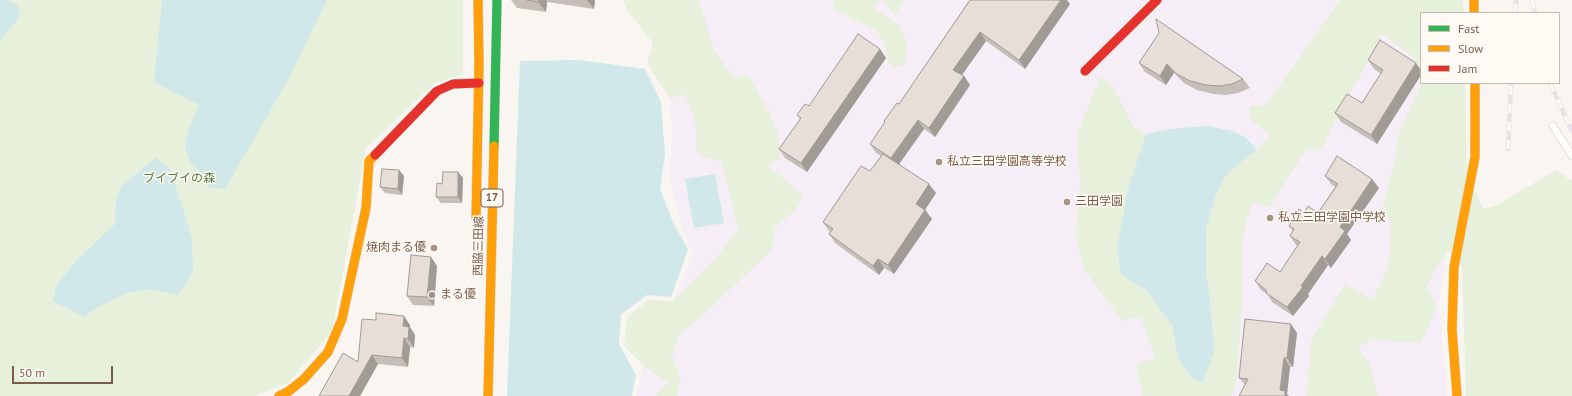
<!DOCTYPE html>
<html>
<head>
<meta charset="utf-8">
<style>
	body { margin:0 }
	#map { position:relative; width:1572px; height:396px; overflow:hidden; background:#f9f5f0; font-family:"PT Sans",sans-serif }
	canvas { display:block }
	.legend { position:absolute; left:1420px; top:12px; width:140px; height:72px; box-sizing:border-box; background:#fffaf3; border:1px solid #cabbb1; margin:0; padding:5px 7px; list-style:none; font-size:12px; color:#7a5c4d }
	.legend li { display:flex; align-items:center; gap:8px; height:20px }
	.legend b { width:20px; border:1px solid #cabbb1 }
	.scale { position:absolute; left:12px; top:366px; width:101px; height:18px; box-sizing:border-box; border:2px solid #7a5c4d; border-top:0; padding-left:5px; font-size:12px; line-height:14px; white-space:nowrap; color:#7a5c4d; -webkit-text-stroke:3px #fffaf3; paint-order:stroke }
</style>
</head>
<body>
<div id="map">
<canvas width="1572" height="396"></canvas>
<ul class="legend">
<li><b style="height:5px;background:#30b455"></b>Fast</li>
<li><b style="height:5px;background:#ff9f0a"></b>Slow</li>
<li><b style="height:5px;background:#e5322d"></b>Jam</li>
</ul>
<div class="scale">50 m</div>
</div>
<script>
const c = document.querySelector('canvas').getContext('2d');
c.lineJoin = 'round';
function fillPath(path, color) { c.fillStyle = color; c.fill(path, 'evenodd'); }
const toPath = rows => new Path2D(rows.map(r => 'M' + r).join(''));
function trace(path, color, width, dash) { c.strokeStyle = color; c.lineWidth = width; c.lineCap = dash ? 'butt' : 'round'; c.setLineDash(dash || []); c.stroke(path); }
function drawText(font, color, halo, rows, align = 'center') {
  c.font = font + ' "PT Sans","Noto Sans JP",sans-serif'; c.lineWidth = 3; c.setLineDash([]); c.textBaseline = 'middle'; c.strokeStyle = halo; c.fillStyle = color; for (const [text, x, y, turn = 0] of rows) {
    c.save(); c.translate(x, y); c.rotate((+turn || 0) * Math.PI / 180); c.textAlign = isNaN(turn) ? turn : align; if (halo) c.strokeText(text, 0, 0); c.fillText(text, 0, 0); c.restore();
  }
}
fillPath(toPath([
	[623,0,1463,0,1421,13,1421,83,1465,83,1451,229,1439,303,1447,396,636,396,644,366,624,346,627,318,648,300,673,301,693,255,682,227,669,177,672,133,670,99,647,63,653,43,627,10]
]), '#f6eef6');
fillPath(toPath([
	[0,0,463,0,463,74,435,83,366,148,332,331,288,383,254,396,0,396],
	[623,0,699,0,714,50,734,78,748,75,769,111,778,135,780,159,768,166,804,196,795,210,775,227,772,249,710,309,678,336,672,358,681,378,677,396,652,396,656,395,668,383,644,366,624,346,627,318,648,300,673,301,715,259,738,230,722,162,697,154,695,118,685,94,670,98,647,63,653,43,627,10],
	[833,0,882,0,873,7,900,26,908,47,904,64,893,68,888,60,885,46,877,31,834,10],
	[883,0,904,0,895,16],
	[1340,0,1463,0,1464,13,1421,13,1421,73,1414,57,1382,34,1319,152,1307,148,1270,207,1253,202,1247,219,1242,241,1242,310,1236,384,1231,396,1143,396,1136,365,1155,358,1141,317,1122,321,1083,268,1076,236,1080,181,1077,135,1100,77,1112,85,1134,128,1146,134,1128,189,1117,249,1121,275,1146,290,1172,325,1178,358,1191,378,1214,352,1211,308,1206,271,1206,229,1215,197,1225,176,1243,160,1256,151,1269,135,1250,119,1250,106,1266,105],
	[1422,83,1465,83,1467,171,1483,209,1497,205,1556,170,1572,181,1572,396,1466,396,1462,266,1447,251,1437,267,1426,287,1437,306,1421,343,1371,339,1358,348,1369,363,1378,396,1307,396,1311,340,1345,284,1372,300,1387,270,1390,252,1391,222,1382,210,1395,160,1397,138]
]), '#e7f0db');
fillPath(toPath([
	[0,0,7,0,18,6,20,16,0,41],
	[162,0,327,0,285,85,225,189,210,188,203,184,199,171,189,161,185,147,188,131,199,105,154,82],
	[579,60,645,69,661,102,665,154,660,189,672,220,688,250,671,297,647,295,621,314,619,344,636,375,632,396,507,396,520,61],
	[1208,126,1233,131,1245,137,1254,146,1256,151,1243,160,1225,176,1215,197,1206,229,1206,271,1211,308,1214,352,1203,382,1191,378,1178,358,1172,325,1146,290,1121,275,1117,249,1128,189,1146,134,1170,129],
	[156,158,170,168,192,238,193,272,178,295,152,289,127,293,98,307,84,317,53,301,56,286,78,259,115,224,116,198,122,185],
	[715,174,724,223,694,228,685,179]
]), '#d0e8ea');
const lane = toPath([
	[1553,126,1572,156]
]);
const fast = toPath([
	[494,146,497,0]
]);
const slow = toPath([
	[1474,0,1474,13],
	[476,219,479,63,478,0],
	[279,396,289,391,304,379,328,352,342,319,366,208,369,161,375,155],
	[488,396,494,146],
	[1457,396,1452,329,1454,267,1475,157,1475,83]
]);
const jam = toPath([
	[1085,71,1157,0],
	[375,155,437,91,453,84,479,83]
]);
trace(lane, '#d7d1cb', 8);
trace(fast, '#d9d2cb', 10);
trace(slow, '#d9d2cb', 10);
trace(jam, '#d9d2cb', 10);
trace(lane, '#fefefd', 7);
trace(fast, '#30b455', 9);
trace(slow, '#ff9f0a', 9);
trace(jam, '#e5322d', 9);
const rail = toPath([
	[1532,0,1535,13],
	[1515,13,1516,0],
	[1550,83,1572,131],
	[1508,149,1511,83]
]);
trace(rail, '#e6e3e7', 4.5);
trace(rail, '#fffaf3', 3, [9]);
fillPath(toPath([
	[511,0,595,0,594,9,547,2,546,12,517,8],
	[970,0,1070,4,1025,69,986,41,962,75,964,76,970,85,935,137,924,129,899,164,936,193,925,209,932,219,894,274,884,268,879,275,835,243,829,234,831,232,829,231,823,222,870,171,881,156,876,153,870,144,885,123,884,121,899,104],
	[1159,33,1243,79,1250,88,1238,93,1226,95,1213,94,1197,90,1184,83,1174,73,1166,85,1145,72,1139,63],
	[886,58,807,172,785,158,779,149,800,119,797,115,809,106],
	[1368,60,1421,70,1421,75,1377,144,1341,122,1335,113,1362,103,1381,74,1374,69],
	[399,170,404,176,402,195,385,193,380,187],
	[458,172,463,178,462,203,441,203,436,197,442,184],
	[1325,176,1379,188,1347,234,1351,240,1331,268,1328,265,1308,294,1309,296,1293,316,1272,302,1268,295,1261,290,1255,281,1280,272,1298,246,1296,245,1290,236,1293,231,1289,226,1304,213,1318,213,1335,187,1331,184],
	[431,257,437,266,434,306,413,305,407,296],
	[410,325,410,327,415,335,414,348,410,347,408,367,378,364,360,396,319,396,358,362],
	[1297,333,1293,367,1290,367,1287,394,1245,385,1239,378]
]), '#c6bfb9');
fillPath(toPath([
	[539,0,546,0,547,2,546,12,538,2],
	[587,0,595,0,594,9],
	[1061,0,1067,0,1070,4,1025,69,1019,60],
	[980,32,986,41,959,79,953,70],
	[880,49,886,58,807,172,801,163],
	[1416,63,1421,70,1421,75,1377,144,1371,135],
	[1167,64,1174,73,1166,85,1160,76],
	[964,76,970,85,935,137,929,128],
	[918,120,924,129,897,167,891,158],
	[399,170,404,176,402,195,398,189],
	[458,172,463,178,462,203,458,197],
	[1372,179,1379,188,1347,234,1351,240,1331,268,1325,259,1340,227],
	[929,184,936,193,923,213,916,204],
	[925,210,932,219,894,274,888,265],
	[1322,256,1328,265,1308,294,1309,296,1293,316,1287,307],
	[431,257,437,266,434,306,427,297],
	[878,259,884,268,879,275,873,266],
	[404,316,410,325,410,327,415,335,414,348,408,339,403,326],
	[1291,324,1297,333,1293,367,1287,358],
	[404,338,410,347,408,367,402,358],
	[372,355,378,364,360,396,349,396],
	[1284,358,1290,367,1287,394,1289,396,1284,396,1280,390]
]), '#a19b96');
const building = toPath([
	[527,0,539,0,538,2,527,0],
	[970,0,1061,0,1019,60,980,32,953,70,964,76,929,128,918,120,891,158,870,144,885,122,884,121,897,103,899,104,970,0],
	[1156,19,1243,79,1232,84,1220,86,1206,85,1190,81,1177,74,1167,64,1160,76,1139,63,1159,33,1156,19],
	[858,34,880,49,801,163,779,149,801,118,797,115,805,104,809,106,858,34],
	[1380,40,1416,63,1371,135,1335,113,1347,94,1362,103,1383,70,1368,60,1380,40],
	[883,154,929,184,916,204,925,210,888,265,878,259,873,266,829,234,833,229,823,222,861,166,870,171,883,154],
	[1337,156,1372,179,1340,227,1345,231,1325,259,1322,256,1301,286,1303,287,1287,307,1266,293,1267,291,1255,281,1267,263,1280,272,1300,242,1290,236,1294,229,1289,226,1299,209,1304,213,1308,206,1318,213,1338,184,1325,176,1337,156],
	[382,169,399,170,398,189,380,187,382,169],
	[443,172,458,172,458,197,436,197,437,183,442,184,443,172],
	[411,255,431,257,427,297,407,296,411,255],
	[376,313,404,316,403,326,409,327,408,339,404,338,402,358,372,355,349,396,319,396,343,353,358,362,362,319,376,320,376,313],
	[1245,319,1291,324,1287,358,1284,358,1280,390,1285,391,1285,396,1239,396,1248,379,1239,378,1245,319]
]);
fillPath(building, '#e6ded7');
trace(building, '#a19b96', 1);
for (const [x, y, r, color] of [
	[939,162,4,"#a69286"],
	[1067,202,4,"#a69286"],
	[1270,218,4,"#a69286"],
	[434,248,4,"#a69286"],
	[432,295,4,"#a69286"]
]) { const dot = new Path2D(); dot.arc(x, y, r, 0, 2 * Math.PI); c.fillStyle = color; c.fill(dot); trace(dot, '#fffaf3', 1.5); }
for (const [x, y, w] of [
	[492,198,22]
]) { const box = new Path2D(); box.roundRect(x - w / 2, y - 9, w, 18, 3); c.fillStyle = '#fffaf3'; c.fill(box); trace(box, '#7a5c4d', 1); }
drawText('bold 11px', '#7a5c4d', null, [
	["17",492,198]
]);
drawText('12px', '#7a5c4d', '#fffaf3', [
	["私立三田学園高等学校",947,162],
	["三田学園",1075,202],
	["私立三田学園中学校",1278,218],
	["焼肉まる優",426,248,"right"],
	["まる優",440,295]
], 'left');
drawText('12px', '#537a41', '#fffaf3', [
	["ブイブイの森",179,179]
]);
drawText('12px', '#7a5c4d', '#fffaf3', [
	["西脇三田線",479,246,-89]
]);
</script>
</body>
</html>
